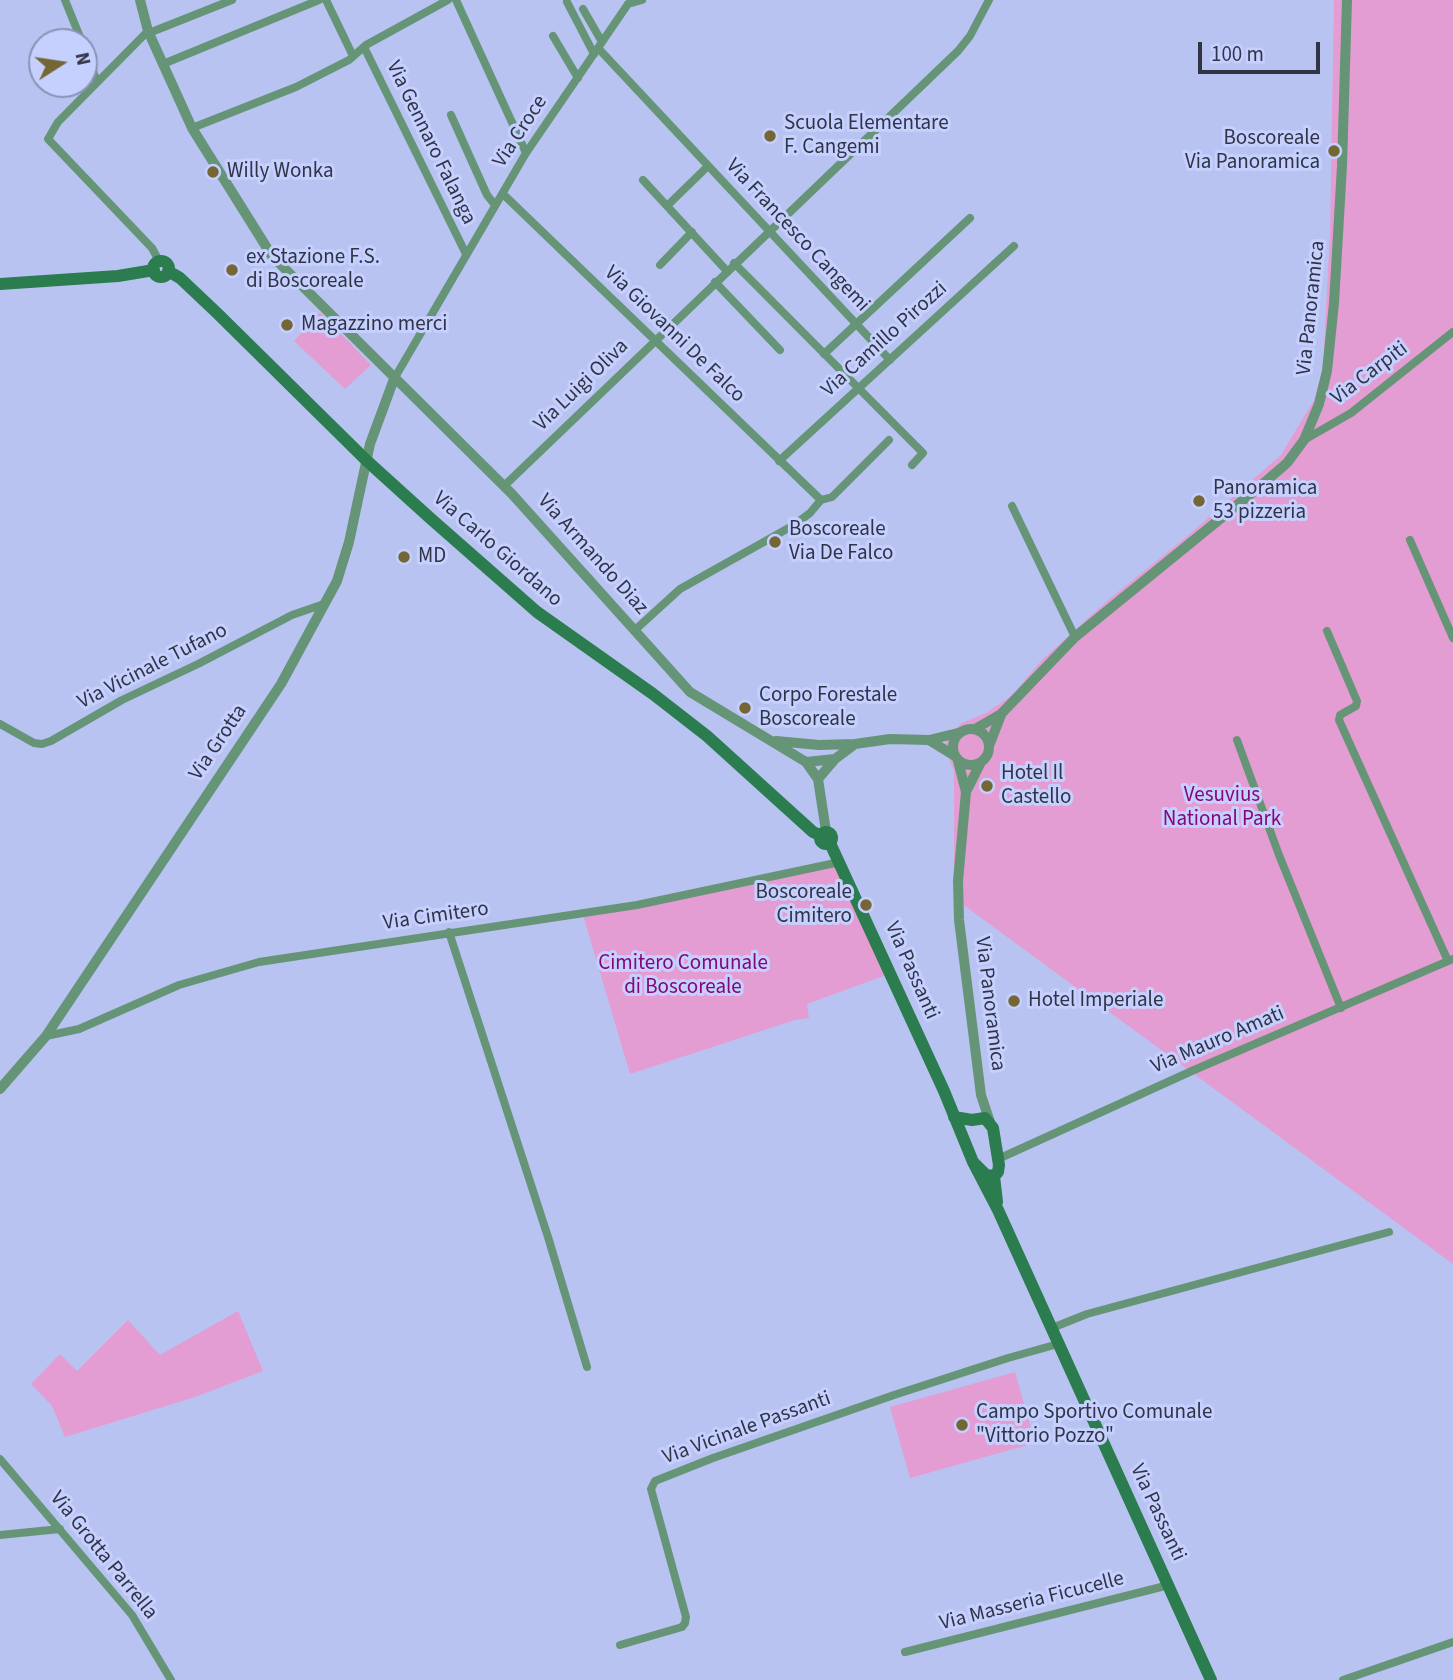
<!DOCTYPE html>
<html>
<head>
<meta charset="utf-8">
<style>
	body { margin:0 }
	#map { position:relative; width:1453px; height:1680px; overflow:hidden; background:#b9c3f1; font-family:"Source Sans 3",sans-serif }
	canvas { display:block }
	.north { position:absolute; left:28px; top:28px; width:70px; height:70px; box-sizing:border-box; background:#c6d0ff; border:2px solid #8a92b5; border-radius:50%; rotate:78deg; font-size:19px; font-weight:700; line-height:28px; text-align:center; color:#303446 }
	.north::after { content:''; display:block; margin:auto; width:24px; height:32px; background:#756735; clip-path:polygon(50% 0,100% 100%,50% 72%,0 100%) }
	.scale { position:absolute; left:1198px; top:42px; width:122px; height:32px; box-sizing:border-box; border:4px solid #303446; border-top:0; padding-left:9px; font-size:21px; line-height:24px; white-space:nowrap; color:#303446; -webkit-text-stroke:5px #c6d0ff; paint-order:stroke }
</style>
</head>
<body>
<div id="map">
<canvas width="1453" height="1680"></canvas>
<div class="north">N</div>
<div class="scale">100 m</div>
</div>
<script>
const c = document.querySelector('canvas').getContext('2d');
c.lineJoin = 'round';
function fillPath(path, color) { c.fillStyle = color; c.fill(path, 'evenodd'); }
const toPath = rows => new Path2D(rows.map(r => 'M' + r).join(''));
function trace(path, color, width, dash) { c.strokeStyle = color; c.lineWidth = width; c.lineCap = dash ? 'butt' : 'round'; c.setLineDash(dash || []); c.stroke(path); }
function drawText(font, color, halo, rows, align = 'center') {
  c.font = font + ' "Source Sans 3",sans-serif'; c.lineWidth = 6; c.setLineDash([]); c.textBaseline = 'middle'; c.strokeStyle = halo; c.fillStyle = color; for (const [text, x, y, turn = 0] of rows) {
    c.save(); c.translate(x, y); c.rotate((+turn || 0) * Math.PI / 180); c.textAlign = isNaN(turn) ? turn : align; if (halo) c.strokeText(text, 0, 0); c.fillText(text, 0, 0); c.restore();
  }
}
fillPath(toPath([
	[1334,0,1453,0,1453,1264,954,898,954,771,944,746,947,736,962,723,986,713,1011,696,1041,661,1107,601,1185,538,1281,455,1314,400,1323,368,1330,232],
	[320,312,371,365,345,389,294,341],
	[837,866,886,975,807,1004,809,1018,795,1020,630,1074,583,915],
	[238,1311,263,1371,195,1397,65,1437,52,1406,31,1384,60,1354,77,1371,128,1320,160,1355],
	[1015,1372,1035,1443,910,1478,890,1407]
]), '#e39dd3');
trace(toPath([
	[65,0,82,42],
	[326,0,353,56],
	[456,0,526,153],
	[567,2,594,54],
	[628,4,642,0],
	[583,9,602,42],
	[148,31,58,122,48,139,152,248,159,261],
	[149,33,232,0],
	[553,36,578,78],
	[364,47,466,254],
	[84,48,97,82],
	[598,48,890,360],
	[163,64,319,0],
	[451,115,487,195,495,205],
	[192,128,296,87,349,60,366,45,448,0],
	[643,180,726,270],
	[503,194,821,500],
	[668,205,708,166],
	[734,263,923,453,912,465],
	[660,265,692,232],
	[715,282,780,350],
	[824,354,970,218],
	[394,379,526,153,628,4],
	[1304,440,1351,413,1453,332],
	[779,461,1014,246],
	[504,486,958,51,970,36,989,0],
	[1012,506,1075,637],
	[1410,540,1453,638],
	[635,630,680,589,794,525,810,513,821,500,832,497,889,440],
	[1327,631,1357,701,1356,706,1340,715,1339,720,1448,961],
	[0,724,34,743,42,744,51,741,122,700,198,664,292,615,324,604],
	[1237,740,1279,855,1341,1008],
	[449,932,548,1237,587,1367],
	[46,1036,79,1029,179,985,259,962,637,905,840,862],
	[998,1159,1194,1070,1453,959],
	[1052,1328,1087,1314,1389,1232],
	[0,1459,132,1615,171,1680],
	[0,1535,60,1529],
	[620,1645,682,1627,685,1623,686,1617,651,1489,655,1481,713,1458,894,1395,1008,1358,1058,1344],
	[905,1652,1169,1585],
	[1343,1680,1453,1642]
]), '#659576', 8);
trace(toPath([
	[140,0,148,31,192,128,272,256,512,494,690,692,806,762,835,759],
	'953 747a18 18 0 1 1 36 0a18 18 0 1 1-36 0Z',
	[975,729,1001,714,1075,637,1258,488,1287,463,1304,440,1319,404,1327,371,1334,303,1342,166,1347,0],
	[929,740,955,756],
	[776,741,819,745,855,744,890,739,929,740,958,733],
	[989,746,1001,715],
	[958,761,966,792,958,881,959,920,981,1095,990,1122],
	[806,762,818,779,826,831],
	[818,779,835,759,855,744],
	[966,792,981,762],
	[0,1089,46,1036,281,684,337,581,349,542,370,444,394,379]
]), '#659576', 10);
trace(toPath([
	'153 269a8 8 0 1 1 16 0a8 8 0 1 1-16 0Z',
	[168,271,180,278,217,313,366,460,430,518,537,612,653,694,707,736,813,832,820,835],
	[0,284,118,276,154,270],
	'820 838a6 6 0 1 1 12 0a6 6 0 1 1-12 0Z',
	[830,843,944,1091,973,1162,986,1175,994,1176],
	[954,1117,972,1120,985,1118,993,1128,999,1165,998,1172,994,1176,997,1202],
	[973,1162,998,1210,1211,1680]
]), '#2b7c4e', 12);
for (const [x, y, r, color] of [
	[770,136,7,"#756735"],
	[1334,151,7,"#756735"],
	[213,172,7,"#756735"],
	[232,270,7,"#756735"],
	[287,325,7,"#756735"],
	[1199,501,7,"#756735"],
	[775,542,7,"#756735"],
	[404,557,7,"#756735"],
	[745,708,7,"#756735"],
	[987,786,7,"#756735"],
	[866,905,7,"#756735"],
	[1014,1001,7,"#756735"],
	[962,1425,7,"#756735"]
]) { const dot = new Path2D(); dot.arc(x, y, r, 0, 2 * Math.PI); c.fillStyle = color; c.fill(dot); trace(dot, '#c6d0ff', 2.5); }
drawText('21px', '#303446', '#c6d0ff', [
	["Scuola Elementare",784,124],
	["F. Cangemi",784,148],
	["Boscoreale",1320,139,"right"],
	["Via Panoramica",1320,163,"right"],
	["Willy Wonka",227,172],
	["ex Stazione F.S.",246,258],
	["di Boscoreale",246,282],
	["Magazzino merci",301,325],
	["Panoramica",1213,489],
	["53 pizzeria",1213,513],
	["Boscoreale",789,530],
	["Via De Falco",789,554],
	["MD",418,557],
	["Corpo Forestale",759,696],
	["Boscoreale",759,720],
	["Hotel Il",1001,774],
	["Castello",1001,798],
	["Boscoreale",852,893,"right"],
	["Cimitero",852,917,"right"],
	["Hotel Imperiale",1028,1001],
	["Campo Sportivo Comunale",976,1413],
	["\"Vittorio Pozzo\"",976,1437]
], 'left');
drawText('21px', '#303446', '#c6d0ff', [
	["Via Croce",521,132,-57],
	["Via Gennaro Falanga",430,143,64],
	["Via Francesco Cangemi",797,236,47],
	["Via Panoramica",1312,308,-84],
	["Via Giovanni De Falco",674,335,44],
	["Via Camillo Pirozzi",885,340,-42],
	["Via Carpiti",1370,374,-37],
	["Via Luigi Oliva",582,386,-44],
	["Via Carlo Giordano",497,550,41],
	["Via Armando Diaz",592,555,48],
	["Via Vicinale Tufano",153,667,-27],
	["Via Grotta",219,743,-56],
	["Via Cimitero",436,917,-8],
	["Via Passanti",911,971,66],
	["Via Panoramica",989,1004,83],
	["Via Mauro Amati",1218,1041,-23],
	["Via Vicinale Passanti",747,1429,-20],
	["Via Passanti",1157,1513,65],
	["Via Grotta Parrella",103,1556,51],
	["Via Masseria Ficucelle",1032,1602,-14]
]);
drawText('21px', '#860676', '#c6d0ff', [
	["Vesuvius",1222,796],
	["National Park",1222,820],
	["Cimitero Comunale",683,964],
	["di Boscoreale",683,988]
]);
</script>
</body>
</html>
